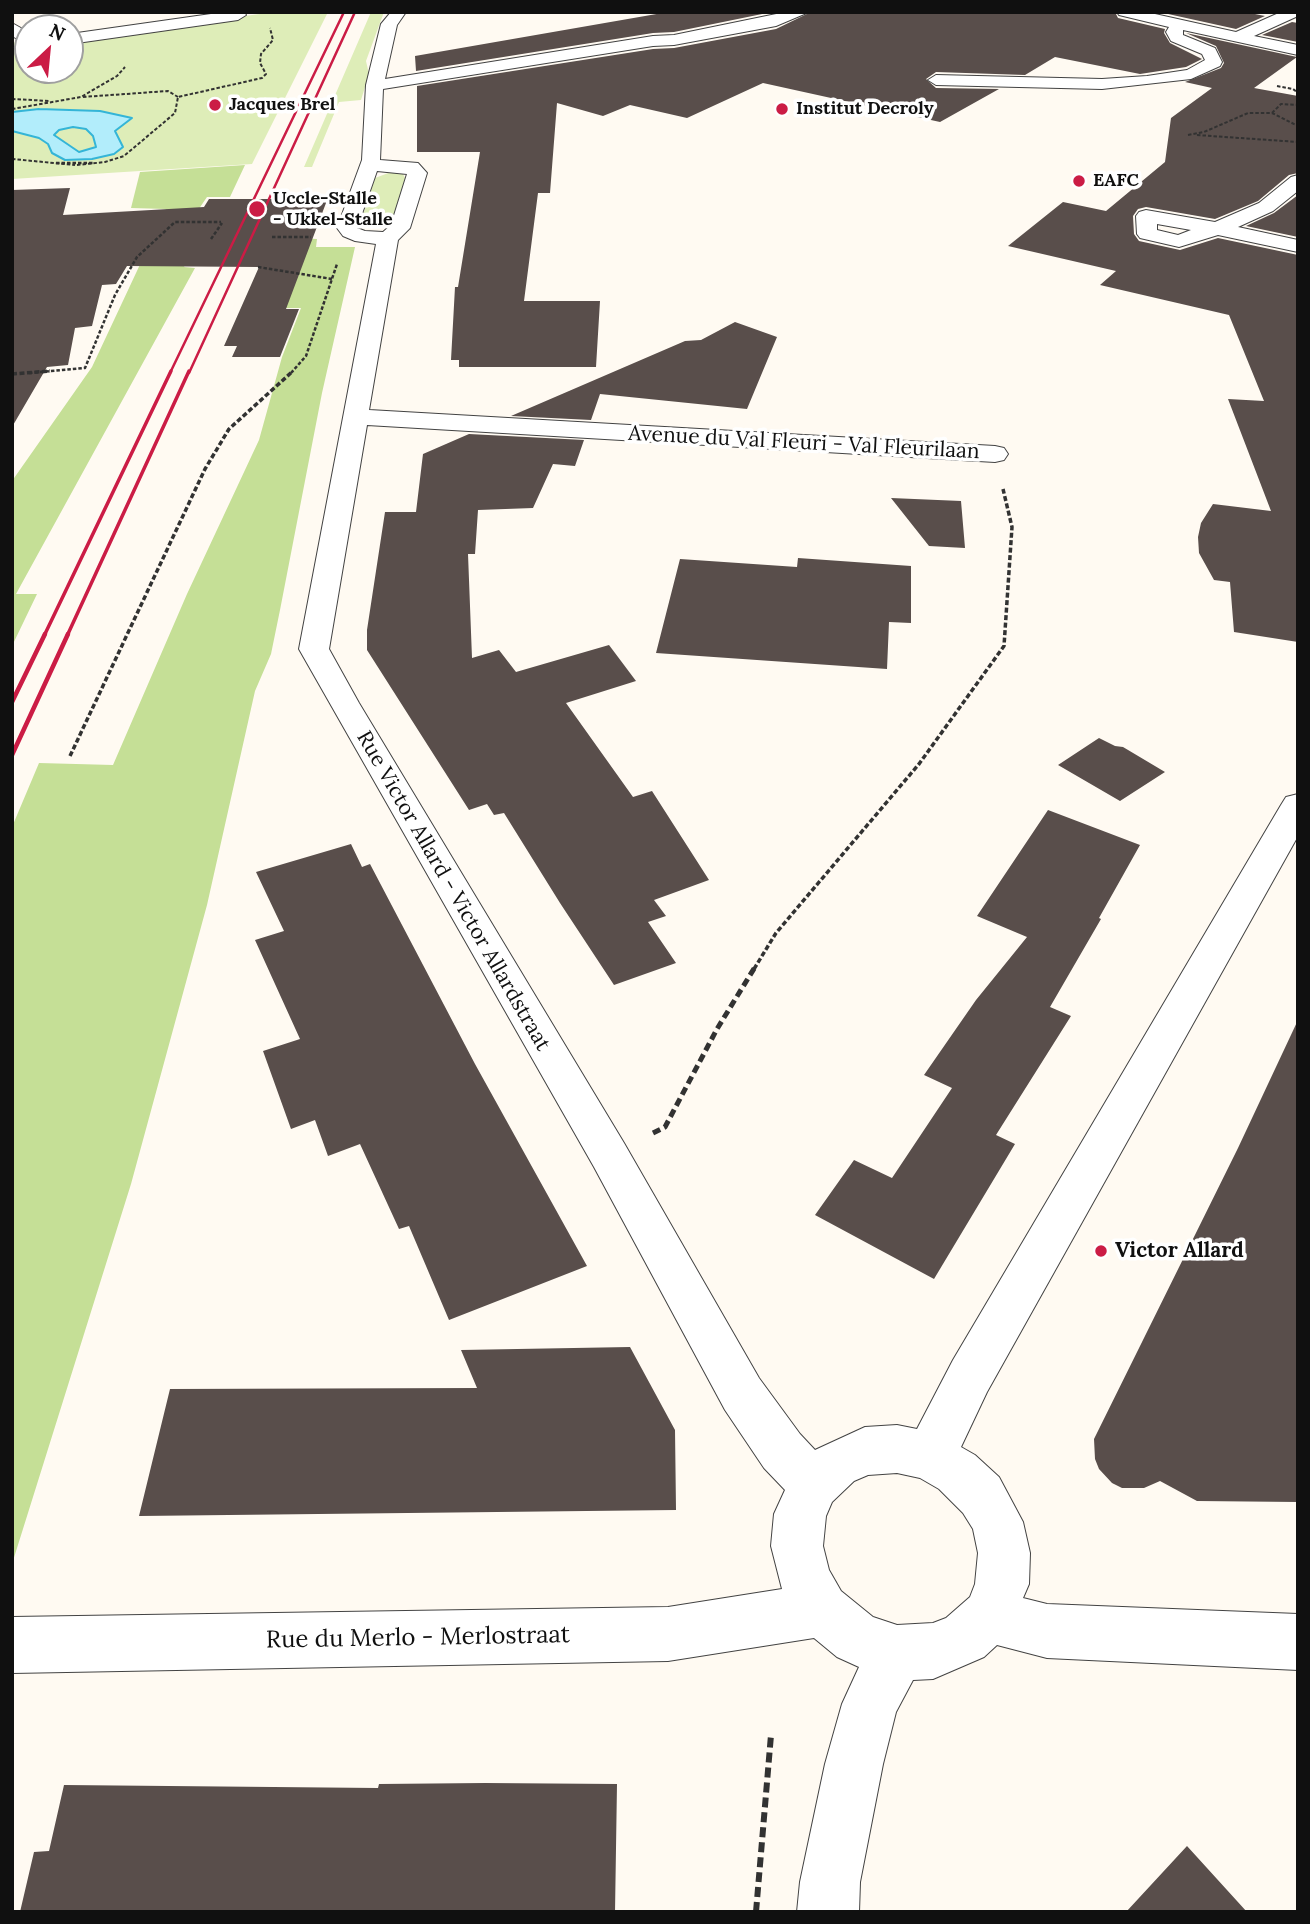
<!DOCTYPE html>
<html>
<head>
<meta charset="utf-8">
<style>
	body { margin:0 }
	#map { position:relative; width:1310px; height:1924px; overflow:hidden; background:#fffaf2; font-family:Lora,serif }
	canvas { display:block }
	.frame { position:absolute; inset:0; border:14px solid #101010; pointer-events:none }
	.north { position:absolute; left:14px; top:14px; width:70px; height:70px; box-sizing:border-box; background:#fff; border:2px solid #9f9f9f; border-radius:50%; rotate:26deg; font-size:19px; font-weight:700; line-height:28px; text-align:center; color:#101010 }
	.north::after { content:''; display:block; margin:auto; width:24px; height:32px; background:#cb1c45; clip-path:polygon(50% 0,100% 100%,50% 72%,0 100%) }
</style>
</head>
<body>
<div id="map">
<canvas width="1310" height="1924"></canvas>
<div class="frame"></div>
<div class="north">N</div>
</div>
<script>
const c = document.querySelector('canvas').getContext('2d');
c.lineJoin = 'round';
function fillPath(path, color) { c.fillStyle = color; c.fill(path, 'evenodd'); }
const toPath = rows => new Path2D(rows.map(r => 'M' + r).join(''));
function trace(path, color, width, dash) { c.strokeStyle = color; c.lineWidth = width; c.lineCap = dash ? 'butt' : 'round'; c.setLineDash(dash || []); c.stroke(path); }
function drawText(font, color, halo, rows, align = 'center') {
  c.font = font + ' Lora,serif'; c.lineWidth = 7; c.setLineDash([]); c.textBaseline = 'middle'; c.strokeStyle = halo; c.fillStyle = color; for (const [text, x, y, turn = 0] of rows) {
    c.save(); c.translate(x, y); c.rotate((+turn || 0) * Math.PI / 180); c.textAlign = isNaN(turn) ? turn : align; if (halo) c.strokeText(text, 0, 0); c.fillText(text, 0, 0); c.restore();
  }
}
fillPath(toPath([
	[274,12,328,12,252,164,12,179,12,42,28,45,28,70,70,70,70,40],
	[371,12,384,12,366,61,369,74,361,100,339,102,312,167,304,167],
	[391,172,403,174,405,178,392,221,377,228,360,224,375,178]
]), '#deedb8');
fillPath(toPath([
	[245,165,230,197,207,197,192,219,207,225,184,267,195,268,16,594,37,594,12,646,12,481,92,367,166,209,131,208,140,172],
	[296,238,317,239,316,247,355,247,322,393,280,610,271,654,255,691,207,905,131,1184,12,1564,12,827,39,763,113,765,187,594,259,440,282,357,301,308,244,308]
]), '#c5df96');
const water = toPath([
	[39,109,100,111,132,118,115,131,123,147,114,154,92,159,65,160,52,153,48,144,39,138,12,131,12,112,39,109],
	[73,127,86,129,93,136,96,147,79,152,54,135,59,130,73,127]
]);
fillPath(water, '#b2edfb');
trace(water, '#34b5d7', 2);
fillPath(toPath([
	[668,12,772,12,674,32,653,33,416,71,415,56],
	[811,12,1115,12,1118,18,1165,29,1164,33,1170,43,1202,59,1186,67,1140,74,1055,57,1025,75,936,72,926,79,936,88,999,89,940,122,763,83,687,118,630,105,603,116,557,103,550,193,538,193,524,301,600,301,596,367,459,367,459,360,451,360,455,287,458,287,480,152,417,152,417,86,653,49,674,48,776,29],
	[1159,12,1245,12,1265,16,1236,29],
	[1292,22,1298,23,1298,42,1262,35],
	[1186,33,1297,57,1254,88,1298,96,1298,173,1289,175,1258,201,1215,219,1146,207,1138,209,1133,216,1134,234,1139,241,1180,250,1218,238,1298,255,1298,642,1234,632,1230,582,1214,580,1199,553,1198,537,1201,523,1213,504,1271,511,1228,399,1264,401,1229,315,1100,285,1116,271,1008,246,1063,202,1106,211,1165,162,1171,118,1212,88,1185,82,1221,68,1224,63,1216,46],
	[70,188,63,215,204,207,209,199,279,199,281,195,329,195,286,309,299,309,280,357,232,357,237,346,224,346,259,267,127,266,116,284,102,285,92,326,75,328,68,365,47,367,12,427,12,190],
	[1298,195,1298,237,1246,226,1274,213],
	[735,322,777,337,747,409,600,394,591,420,511,416,685,341,701,340],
	[469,434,584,440,575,466,553,464,533,508,478,510,475,554,468,554,472,658,499,650,516,672,609,645,636,681,566,703,633,797,652,791,709,880,654,900,666,916,648,922,676,963,614,985,560,903,504,813,494,815,487,804,469,810,367,650,367,630,385,512,416,512,423,454],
	[891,498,961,501,965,548,929,546],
	[798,558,911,566,911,623,889,622,887,669,656,653,680,559,797,567],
	[1099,738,1115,746,1123,747,1165,772,1120,801,1058,765],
	[1048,810,1140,845,1099,918,1101,919,1050,1007,1071,1016,996,1135,1015,1144,934,1279,815,1215,854,1160,892,1178,952,1088,924,1075,976,1000,1027,937,977,916],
	[351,844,362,867,370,864,475,1064,587,1266,449,1320,409,1226,399,1229,360,1144,328,1156,315,1120,291,1129,263,1051,300,1039,255,940,284,931,256,872],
	[1298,1020,1298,1502,1197,1501,1160,1481,1144,1488,1122,1488,1112,1483,1099,1469,1095,1459,1094,1439,1238,1148],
	[630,1347,675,1430,676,1510,139,1516,170,1389,477,1388,461,1350],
	[485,1783,617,1784,615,1912,20,1912,34,1852,49,1851,64,1785,378,1788,379,1784],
	[1187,1846,1247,1912,1126,1912]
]), '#594e4b');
const minor = toPath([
	[225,12,244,12,246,15,238,20,70,44,70,34,225,12],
	[391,12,406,12,397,25,385,79,653,36,674,35,786,12,809,12,776,26,674,45,653,46,383,89,380,160,418,163,427,173,410,228,398,240,369,410,995,446,1004,448,1008,454,1004,460,995,462,367,425,329,649,359,703,624,1143,759,1378,800,1434,815,1450,865,1427,897,1425,917,1429,953,1360,1281,805,1286,797,1298,794,1298,836,987,1392,961,1447,975,1455,999,1477,1023,1522,1030,1553,1029,1584,1023,1598,1047,1604,1298,1614,1298,1670,1047,1658,997,1645,984,1657,933,1679,913,1680,896,1712,883,1764,860,1882,859,1912,797,1912,800,1882,825,1764,842,1704,859,1667,837,1657,814,1638,668,1661,12,1673,12,1617,668,1607,782,1589,771,1546,774,1514,785,1490,764,1468,725,1410,594,1167,299,649,376,244,355,241,343,236,337,228,362,160,366,85,381,24,391,12],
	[377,171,407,174,391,225,383,232,365,231,357,228,377,171],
	[897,1473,920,1478,939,1489,963,1513,973,1529,978,1553,975,1584,970,1597,946,1618,933,1623,897,1625,873,1617,841,1591,829,1570,823,1546,826,1516,832,1502,854,1481,868,1475,897,1473],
	[1117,12,1146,12,1236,32,1281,12,1298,12,1298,16,1254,36,1298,45,1298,55,1183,30,1183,35,1215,48,1222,62,1220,66,1191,79,1102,89,936,85,928,80,936,75,1102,79,1147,76,1187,70,1205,60,1202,54,1171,41,1166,32,1169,27,1119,15,1117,12],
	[12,23,28,32,28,45,12,36,12,23],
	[1298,175,1298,191,1273,211,1238,227,1298,240,1298,252,1218,235,1179,247,1140,238,1137,234,1136,216,1139,212,1146,210,1215,222,1259,203,1291,177,1298,175],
	[1157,224,1191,230,1178,235,1157,230,1157,224]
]);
trace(minor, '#434343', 2);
trace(toPath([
	[1277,86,1293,89,1298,93],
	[83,97,168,91,178,97],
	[12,99,50,101],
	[12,109,81,97,117,76,125,67],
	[1272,113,1281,104,1298,105],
	[1188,135,1204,132,1248,113,1272,113,1298,126],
	[1197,135,1298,142],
	[12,159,75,165],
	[77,165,105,162,124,156,175,113,178,97,262,78,266,74,260,63,261,54,273,40,270,28]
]), '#323232', 2, [3.5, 2]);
trace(toPath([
	[56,163,94,163],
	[272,237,311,237],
	[211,239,222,223],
	[258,267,332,279],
	[29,373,85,368,115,295,137,257,175,222,221,222],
	[291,373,306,356,337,264]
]), '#323232', 2.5, [3.5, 2]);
trace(toPath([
	[12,374,50,371],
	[70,756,205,469,229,429,293,371],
	[754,969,776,933,919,764,1004,646,1012,527,1003,489]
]), '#323232', 3.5, [5, 2.5]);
trace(toPath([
	[653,1133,665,1127,717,1029,755,967]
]), '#323232', 5, [8, 4.5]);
trace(toPath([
	[756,1912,771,1735]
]), '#323232', 6, [10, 5]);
fillPath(minor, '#fff');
trace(toPath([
	[170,373,344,12],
	[189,373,355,12]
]), '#cb1c45', 2.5);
trace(toPath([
	[44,636,171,371],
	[67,636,189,371]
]), '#cb1c45', 3.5);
trace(toPath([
	[12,702,45,634],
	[12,755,68,634]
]), '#cb1c45', 4.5);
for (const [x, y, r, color] of [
	[215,105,7,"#cb1c45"],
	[782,109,7,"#cb1c45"],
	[1079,181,7,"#cb1c45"],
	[257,209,9,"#cb1c45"],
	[1101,1251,7,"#cb1c45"]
]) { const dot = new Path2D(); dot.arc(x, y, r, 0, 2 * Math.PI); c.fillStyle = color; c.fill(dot); trace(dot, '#fff', 2.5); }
drawText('bold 18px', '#101010', '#fff', [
	["Jacques Brel",229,105],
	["Institut Decroly",796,109],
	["EAFC",1093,181],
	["Uccle-Stalle",273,199],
	["- Ukkel-Stalle",273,220]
], 'left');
drawText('21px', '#101010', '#fff', [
	["Avenue du Val Fleuri - Val Fleurilaan",804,443,3],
	["Rue Victor Allard - Victor Allardstraat",453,891,60]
]);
drawText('bold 21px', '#101010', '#fff', [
	["Victor Allard",1115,1251]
], 'left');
drawText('24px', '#101010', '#fff', [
	["Rue du Merlo - Merlostraat",418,1638,-1]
]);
</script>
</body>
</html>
